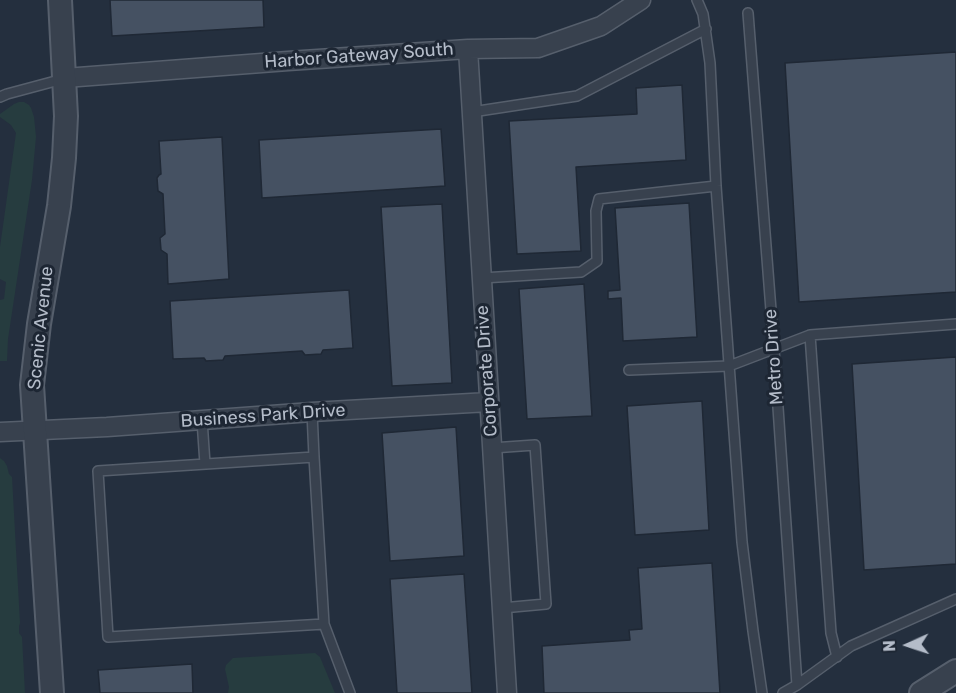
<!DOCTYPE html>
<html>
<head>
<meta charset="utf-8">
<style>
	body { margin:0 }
	#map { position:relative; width:956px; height:693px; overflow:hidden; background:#242f3e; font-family:Rubik,sans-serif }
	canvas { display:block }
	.north { position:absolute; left:878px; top:615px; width:60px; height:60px; -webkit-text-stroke:4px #1d2633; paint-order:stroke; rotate:267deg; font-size:16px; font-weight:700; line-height:24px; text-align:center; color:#b4bcc9 }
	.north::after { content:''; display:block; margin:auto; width:21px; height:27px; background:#b4bcc9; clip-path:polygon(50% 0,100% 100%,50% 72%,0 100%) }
</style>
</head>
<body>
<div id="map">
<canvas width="956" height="693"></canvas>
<div class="north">N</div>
</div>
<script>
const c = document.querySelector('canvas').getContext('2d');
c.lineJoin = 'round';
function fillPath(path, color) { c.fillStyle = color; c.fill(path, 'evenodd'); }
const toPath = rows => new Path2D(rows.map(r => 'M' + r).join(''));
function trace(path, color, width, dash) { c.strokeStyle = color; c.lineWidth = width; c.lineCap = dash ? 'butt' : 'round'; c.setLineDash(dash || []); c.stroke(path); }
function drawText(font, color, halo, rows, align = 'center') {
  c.font = font + ' Rubik,sans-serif'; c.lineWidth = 6; c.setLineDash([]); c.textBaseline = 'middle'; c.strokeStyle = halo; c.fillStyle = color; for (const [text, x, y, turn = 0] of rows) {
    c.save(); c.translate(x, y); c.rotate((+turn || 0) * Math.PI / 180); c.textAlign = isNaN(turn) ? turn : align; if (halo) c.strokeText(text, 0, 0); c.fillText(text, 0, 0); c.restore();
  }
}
fillPath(toPath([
	[19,102,24,102,29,105,31,108,34,117,36,137,32,180,8,339,7,361,0,361,0,300,4,299,6,282,0,279,0,247,16,133,11,125,0,117,0,114,14,104],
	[0,458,4,461,7,466,9,474,12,477,20,623,19,626,19,633,22,637,25,693,0,693],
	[315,653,320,657,335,693,228,693,229,687,225,669,226,665,233,658]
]), '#263c3f');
const building = toPath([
	[110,0,263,0,264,27,112,36,110,0],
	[956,52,956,292,799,302,785,63,956,52],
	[682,85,686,160,576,167,581,251,517,254,509,121,637,114,636,88,682,85],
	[441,129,445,186,262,198,259,140,441,129],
	[222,137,229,279,168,284,167,254,161,250,160,238,165,234,163,194,158,191,157,178,159,175,161,174,159,141,222,137],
	[689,203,697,337,623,341,621,298,608,299,608,291,620,290,615,208,689,203],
	[442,204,452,383,392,386,381,207,442,204],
	[584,284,592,416,527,419,519,289,584,284],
	[349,290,353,348,323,350,321,354,305,355,302,351,225,356,223,360,206,361,204,358,173,359,170,301,349,290],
	[956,357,956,564,864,570,852,364,956,357],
	[702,401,709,530,635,535,627,406,702,401],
	[456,427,464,556,390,561,382,433,456,427],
	[712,563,720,693,544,693,542,646,630,640,629,630,642,629,638,568,712,563],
	[464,574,472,693,397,693,390,579,464,574],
	[192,664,193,693,100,693,98,670,192,664]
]);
fillPath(building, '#455162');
trace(building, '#1f2835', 1.5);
const service = toPath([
	[697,0,703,14,710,63,716,186,742,542,753,631,762,693],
	[748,13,774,349,797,685,783,693],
	[0,97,7,94,63,79],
	[472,112,577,96,706,29],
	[482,278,581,272,597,261,596,211,599,199,716,186],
	[810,335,831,633,837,657],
	[629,370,729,366,810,335,956,324],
	[312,412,314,457,98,471,108,637,324,624,350,693],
	[202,420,205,464],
	[492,448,535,445,546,604,502,608],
	[314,457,324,624],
	[797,685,851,646,956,599]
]);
const minor = toPath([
	[468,49,507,693],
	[65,78,288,61,468,49,538,48,601,26,641,0],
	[0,432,107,427,312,412,489,402]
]);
const tertiary = toPath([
	[52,693,32,385,39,324,59,206,64,158,66,116,60,0],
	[921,693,956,671]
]);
trace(service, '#565f6c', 12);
trace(minor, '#565f6c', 21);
trace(tertiary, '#565f6c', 26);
trace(service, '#38414e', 9);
trace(minor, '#38414e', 18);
trace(tertiary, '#38414e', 22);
drawText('18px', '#b4bcc9', '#1d2633', [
	["Harbor Gateway South",359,56,-4],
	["Scenic Avenue",41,328,-84],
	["Metro Drive",774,357,-94],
	["Corporate Drive",487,371,-94],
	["Business Park Drive",263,416,-4]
]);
</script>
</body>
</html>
